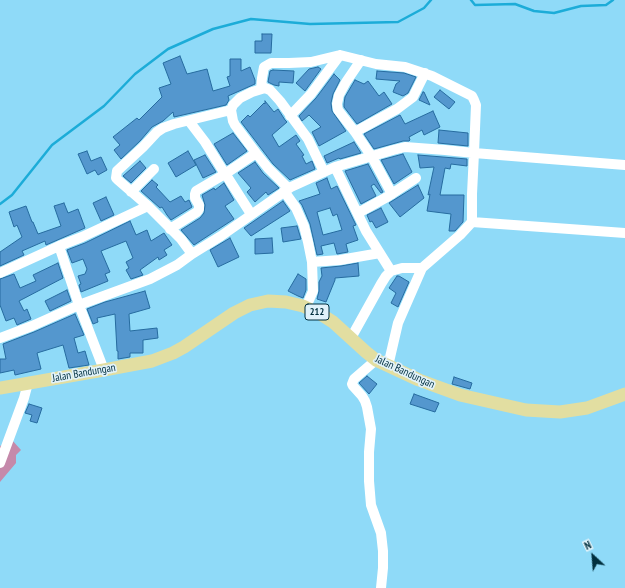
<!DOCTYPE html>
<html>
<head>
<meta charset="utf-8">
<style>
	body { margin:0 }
	#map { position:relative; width:625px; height:588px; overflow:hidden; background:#8fdaf8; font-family:"PT Sans Narrow",sans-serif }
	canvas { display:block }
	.north { position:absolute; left:573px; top:536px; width:40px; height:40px; -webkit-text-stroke:3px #e0f2fa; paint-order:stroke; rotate:334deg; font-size:11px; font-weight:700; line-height:16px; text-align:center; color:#002f3e }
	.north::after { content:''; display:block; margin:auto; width:14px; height:18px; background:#002f3e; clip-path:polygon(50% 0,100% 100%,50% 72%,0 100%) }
</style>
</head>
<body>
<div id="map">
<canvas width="625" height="588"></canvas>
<div class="north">N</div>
</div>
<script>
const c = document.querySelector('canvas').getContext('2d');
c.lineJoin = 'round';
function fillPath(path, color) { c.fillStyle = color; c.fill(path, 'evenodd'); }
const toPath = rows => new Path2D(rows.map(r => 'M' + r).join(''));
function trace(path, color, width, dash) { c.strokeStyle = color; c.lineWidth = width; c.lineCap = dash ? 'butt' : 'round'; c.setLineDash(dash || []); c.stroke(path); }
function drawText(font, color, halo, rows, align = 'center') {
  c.font = font + ' "PT Sans Narrow",sans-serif'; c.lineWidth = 3.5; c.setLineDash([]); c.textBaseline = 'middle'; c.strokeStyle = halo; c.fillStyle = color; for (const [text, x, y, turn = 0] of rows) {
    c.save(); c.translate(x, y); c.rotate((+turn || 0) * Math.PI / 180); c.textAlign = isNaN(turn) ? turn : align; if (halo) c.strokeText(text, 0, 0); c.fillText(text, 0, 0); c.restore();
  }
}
fillPath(toPath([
	[12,440,21,450,16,455,16,463,0,482,0,446]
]), '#c589aa');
trace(toPath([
	[471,0,475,5,515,4,534,11,554,13,581,6,606,5,613,0],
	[0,204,12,195,52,145,104,106,135,74,168,49,213,29,251,19,310,24,398,22,424,8,431,0]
]), '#1cacd8', 2.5);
const building = toPath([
	[262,34,272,34,271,53,255,53,255,41,262,41,262,34],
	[180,56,187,74,207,69,213,91,230,86,227,77,230,76,230,59,241,59,241,71,250,67,255,80,255,84,228,96,229,100,226,105,174,117,173,112,163,121,152,127,140,141,121,159,114,150,120,145,113,137,137,118,139,120,162,97,159,88,171,84,163,63,180,56],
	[318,67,321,69,305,91,296,83,309,69,318,67],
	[273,70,294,71,293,83,279,82,279,86,274,85,268,82,270,71,273,70],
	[377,71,404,73,416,77,408,93,403,96,393,92,396,84,400,81,376,79,377,71],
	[334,74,340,80,333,94,331,103,332,111,346,131,319,146,312,132,321,127,309,115,302,121,299,116,316,98,334,74],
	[355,80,364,84,368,81,379,96,384,92,392,104,357,124,344,107,344,104,345,97,355,80],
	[440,90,455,102,449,109,434,97,440,90],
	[423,92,424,92,430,105,419,100,423,92],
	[265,101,274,112,278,109,285,120,287,122,272,135,279,147,296,135,300,141,296,144,304,155,302,156,306,164,312,161,315,169,290,180,273,164,241,122,248,115,250,117,264,103,265,104,265,101],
	[433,111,440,127,424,135,422,130,409,137,410,140,409,141,403,141,374,149,364,134,400,115,405,124,433,111],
	[439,130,468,133,468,146,438,143,439,130],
	[233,133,247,151,227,165,214,144,233,133],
	[354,142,361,153,340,159,339,158,327,163,324,156,354,142],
	[87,151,91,161,101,157,107,170,98,175,95,170,87,174,78,154,87,151],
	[188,151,196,165,176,177,168,163,188,151],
	[403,154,412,172,394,184,381,160,403,154],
	[205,155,216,172,203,178,194,160,205,155],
	[418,155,467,159,467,166,451,164,450,169,445,168,440,195,464,195,463,222,455,231,449,231,451,214,427,211,430,194,428,195,434,167,420,168,418,155],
	[140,161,146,168,131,183,123,176,140,161],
	[255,162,263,173,279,188,268,195,266,192,255,202,247,192,251,188,238,173,255,162],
	[368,164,383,192,381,193,374,184,371,186,376,196,361,204,345,171,368,164],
	[327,178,331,189,337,186,356,225,353,226,358,240,346,244,348,252,337,254,334,243,321,246,323,254,317,255,310,224,302,205,299,201,320,194,316,183,327,178],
	[330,208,333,216,337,214,342,230,323,235,317,212,330,208],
	[152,180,158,185,156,187,170,202,181,196,185,202,189,200,192,207,171,220,167,215,162,207,160,208,141,191,152,180],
	[224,183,234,200,225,206,234,219,194,245,181,230,200,218,204,213,205,205,202,195,214,188,215,190,224,183],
	[418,185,424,198,400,217,389,203,418,185],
	[106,197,114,215,101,221,93,203,106,197],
	[283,201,290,211,251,236,244,228,283,201],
	[64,203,68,213,78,209,85,228,46,245,45,241,22,251,24,255,0,266,0,252,22,237,17,225,14,227,9,212,26,206,32,222,33,222,38,234,61,226,54,206,64,203],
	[381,208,388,222,376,228,372,221,370,222,367,215,381,208],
	[130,221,136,235,147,230,151,241,164,233,172,245,164,250,167,255,159,260,158,257,140,270,143,275,131,279,126,270,129,268,126,262,133,258,126,241,101,251,110,272,105,274,108,281,81,292,79,285,81,284,78,276,85,274,87,269,83,259,72,263,67,250,85,243,130,221],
	[297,226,301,239,283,242,281,228,297,226],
	[230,238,239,257,218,267,210,250,230,238],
	[272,238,273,253,255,254,255,239,272,238],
	[58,263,63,278,19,301,24,311,27,309,31,319,17,325,14,318,6,321,0,305,0,279,14,274,20,288,36,281,33,275,58,263],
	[358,263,359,276,335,278,335,280,326,302,317,299,319,291,319,282,322,276,321,268,341,266,358,263],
	[298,274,306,279,306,290,303,298,298,296,288,291,298,274],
	[397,276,399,276,409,282,398,307,391,303,396,293,389,288,397,276],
	[67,290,71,301,50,311,45,301,67,290],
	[145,291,150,308,129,314,130,331,157,328,158,338,143,340,143,353,130,353,130,357,118,359,118,351,117,351,115,314,97,318,98,322,93,324,87,309,105,302,145,291],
	[75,314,84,335,74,338,78,353,85,351,89,365,69,368,63,345,37,353,41,369,15,375,14,370,0,373,0,359,6,359,3,344,34,332,75,314],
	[367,376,377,384,369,394,359,383,367,376],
	[454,377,472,383,470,389,452,384,454,377],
	[414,394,439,403,435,412,410,404,414,394],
	[29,404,42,408,37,423,30,421,32,415,25,413,29,404]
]);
fillPath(building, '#5497ce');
trace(building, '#266b9f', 1);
trace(toPath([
	[361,60,346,82,339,95,337,104,338,110,355,132,372,157,392,194],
	[261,89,262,78,264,67,271,63,289,63,311,62,340,55],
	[355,132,397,109,413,97,425,73],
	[335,167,366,231,391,271],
	[225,174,256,153],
	[228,178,251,214],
	[288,188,268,168,256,153,235,125,233,121,231,110,233,105,240,98,252,92,265,88,270,90,280,101,308,139,324,172],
	[284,191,296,208,304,226,308,242,312,262,313,291,306,307],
	[131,192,154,169],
	[148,206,118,180,116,178,117,171,143,147,157,132,163,128,174,124,231,110],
	[358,213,387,197,416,178],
	[472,222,625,233],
	[170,229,197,212,199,209,199,205,195,198,195,194,196,191,225,174,205,142,189,121],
	[59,246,79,305,104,370],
	[312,262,340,260,380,253],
	[0,273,59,246,82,237,148,206,181,239,192,254],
	[0,338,32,326,79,305,150,279,177,265,192,254,221,236,291,187,335,167,393,150,405,147,445,150,474,153,476,105,474,100,472,96,432,76,405,67,376,64,340,55,311,94,290,116],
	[351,338,381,284,386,276,391,271,402,268,422,268],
	[376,360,354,379,352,384,353,386,362,396,365,401,367,407,371,429,369,452,369,481,371,505,381,533,383,551,383,568,381,588],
	[388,366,398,323,422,268,460,235,472,222,472,194,474,153,625,165],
	[0,463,24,398,28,383]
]), '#fff', 10);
trace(toPath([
	[0,388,104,370,152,361,173,353,184,347,234,313,250,305,268,301,286,302,303,306,322,315,333,322,366,352,376,360,419,380,460,395,526,410,560,412,587,408,625,394]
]), '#e2dea1', 13);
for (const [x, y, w] of [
	[317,312,24]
]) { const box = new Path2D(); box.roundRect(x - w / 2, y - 8, w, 16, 3); c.fillStyle = '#e0f2fa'; c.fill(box); trace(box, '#002f3e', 1); }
drawText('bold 10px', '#002f3e', null, [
	["212",317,312]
]);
drawText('11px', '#002f3e', '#e0f2fa', [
	["Jalan Bandungan",405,372,25],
	["Jalan Bandungan",84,373,-10]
]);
</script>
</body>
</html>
